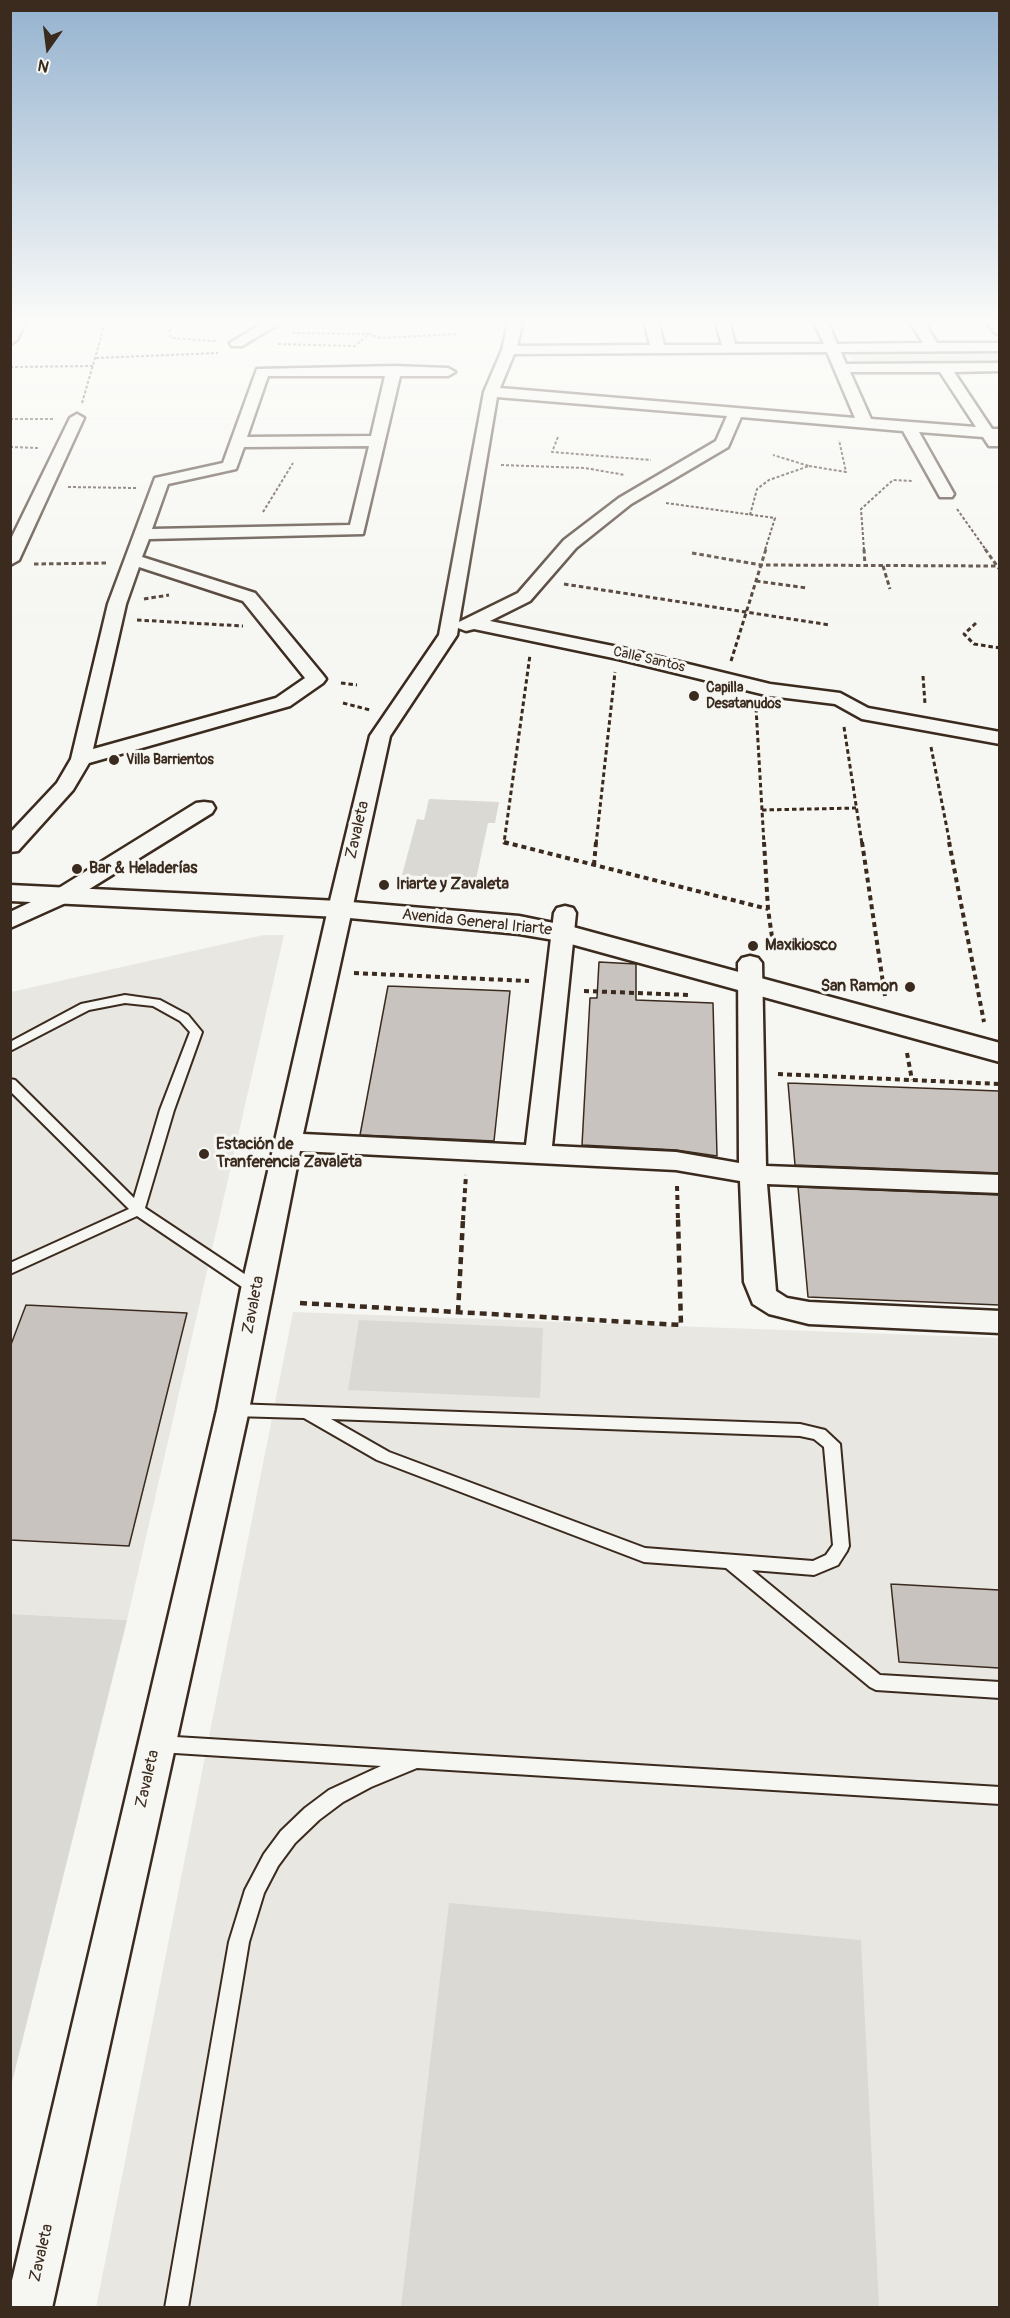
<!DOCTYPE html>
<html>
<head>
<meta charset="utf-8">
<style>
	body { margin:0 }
	#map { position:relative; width:1010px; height:2318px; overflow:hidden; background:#f6f6f2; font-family:Pangolin,sans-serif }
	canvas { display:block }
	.frame { position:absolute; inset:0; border:12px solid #3b2a1e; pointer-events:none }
	.north { position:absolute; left:18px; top:18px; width:60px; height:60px; -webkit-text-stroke:4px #f6f6f2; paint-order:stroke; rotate:194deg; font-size:16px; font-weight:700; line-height:24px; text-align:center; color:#3b2a1e }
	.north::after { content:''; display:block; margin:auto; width:21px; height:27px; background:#3b2a1e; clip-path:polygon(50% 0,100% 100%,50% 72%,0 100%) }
</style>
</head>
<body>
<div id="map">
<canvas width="1010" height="2318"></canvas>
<div class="frame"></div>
<div class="north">N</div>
</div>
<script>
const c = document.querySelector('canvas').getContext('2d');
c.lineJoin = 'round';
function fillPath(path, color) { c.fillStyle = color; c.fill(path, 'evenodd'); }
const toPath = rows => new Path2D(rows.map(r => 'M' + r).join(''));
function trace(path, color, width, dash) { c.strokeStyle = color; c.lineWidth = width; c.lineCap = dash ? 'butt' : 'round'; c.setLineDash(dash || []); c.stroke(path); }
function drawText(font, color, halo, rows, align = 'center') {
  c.font = font + ' Pangolin,sans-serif'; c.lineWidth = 6; c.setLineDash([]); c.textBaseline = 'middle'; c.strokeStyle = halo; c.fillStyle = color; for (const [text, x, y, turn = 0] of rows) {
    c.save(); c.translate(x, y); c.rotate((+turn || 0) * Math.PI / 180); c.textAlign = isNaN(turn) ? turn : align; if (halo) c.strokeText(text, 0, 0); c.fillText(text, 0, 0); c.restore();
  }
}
fillPath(toPath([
	[264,935,284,935,127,1620,11,1614,11,992],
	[293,1312,999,1338,999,2307,96,2308]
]), '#e8e7e2');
fillPath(toPath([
	[999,350,999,366,855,366,848,351],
	[429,799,499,802,495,823,488,823,476,879,402,875,417,819,424,820],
	[359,1320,543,1328,540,1398,348,1390],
	[11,1614,127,1620,11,2086,10,1614],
	[449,1903,861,1940,879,2307,401,2307]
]), '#dad9d3');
const building = toPath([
	[599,962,636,964,636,1000,713,1003,717,1156,676,1150,582,1145,590,998,597,998,599,962],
	[388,986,510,991,494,1141,360,1135,388,986],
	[788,1083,999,1091,999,1173,795,1165,788,1083],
	[798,1187,999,1195,999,1305,808,1297,798,1187],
	[26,1305,187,1313,129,1546,10,1540,10,1347,26,1305],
	[891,1584,999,1590,999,1668,899,1662,891,1584]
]);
fillPath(building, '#c8c3be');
trace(building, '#3b2a1e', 1.5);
const service = toPath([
	[125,995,160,1000,188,1015,202,1032,174,1110,145,1208,261,1285,263,1289,261,1293,251,1293,137,1216,10,1274,10,1263,129,1209,10,1091,10,1079,15,1080,134,1198,160,1110,190,1032,180,1021,153,1006,125,1003,89,1010,10,1051,10,1042,81,1004,125,995],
	[233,1404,800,1424,825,1430,840,1444,849,1546,847,1551,838,1565,814,1575,752,1570,880,1675,1000,1682,1000,1698,876,1690,870,1687,726,1568,644,1562,377,1460,304,1418,233,1416,228,1414,225,1410,228,1406,233,1404],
	[331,1419,800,1436,814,1439,824,1447,833,1545,826,1555,813,1561,645,1548,389,1452,331,1419],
	[159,1736,1000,1787,1000,1804,417,1768,371,1787,343,1802,319,1820,295,1843,278,1866,264,1893,249,1942,188,2308,165,2308,229,1942,245,1890,264,1854,281,1831,305,1808,329,1790,381,1766,159,1752,153,1750,150,1744,153,1738,159,1736]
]);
const minor = toPath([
	[12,320,26,320,17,340,10,344,12,320],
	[268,320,285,320,242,346,232,346,230,343,268,320],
	[509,320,523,320,517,346,650,345,644,320,658,320,664,345,722,345,715,320,729,320,735,344,824,344,813,320,827,320,837,344,923,343,909,320,923,320,937,343,1000,343,1000,351,841,352,846,364,1000,363,1000,371,954,372,992,429,1000,429,999,446,989,446,983,437,919,432,954,494,952,497,940,497,903,431,741,417,728,447,631,504,576,548,530,601,490,621,618,647,770,684,840,693,868,708,1000,732,1000,744,862,719,835,704,770,696,618,659,474,629,466,631,458,628,457,635,390,736,303,1134,526,1145,554,913,557,908,565,906,573,908,576,913,552,1146,676,1152,739,1163,738,963,742,958,750,956,758,958,762,963,766,1166,1000,1175,1000,1193,767,1184,776,1291,787,1298,809,1302,1000,1311,1000,1333,809,1324,769,1314,753,1304,744,1282,740,1181,676,1170,300,1151,249,1410,52,2308,10,2308,10,2289,217,1410,241,1289,328,909,370,736,439,635,484,392,502,350,509,320],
	[827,352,855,418,500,388,514,354,827,352],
	[850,372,940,372,976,427,871,419,850,372],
	[497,397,727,416,716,441,619,498,564,540,518,593,459,622,497,397],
	[985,320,999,320,1000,334,995,333,985,320],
	[394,366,448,368,455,372,448,376,400,376,363,534,149,539,142,557,255,593,323,675,326,679,323,683,290,706,89,763,73,790,18,851,10,852,10,833,57,783,71,759,108,604,155,478,223,463,257,369,394,366],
	[268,376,385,376,371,436,247,437,268,376],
	[369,446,350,525,152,529,168,484,236,469,244,447,369,446],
	[139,567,243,601,305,678,276,698,93,749,126,604,139,567],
	[77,414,84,418,19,560,10,565,10,541,70,418,77,414],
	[204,802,212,803,215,808,212,813,70,901,10,928,10,912,54,891,196,803,204,802]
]);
const secondary = toPath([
	[10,885,339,901,519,916,573,927,1000,1043,1000,1062,560,941,519,934,339,917,10,901,10,885]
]);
trace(service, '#3b2a1e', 4);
trace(minor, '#3b2a1e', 5);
trace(secondary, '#3b2a1e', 5);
trace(toPath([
	[168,320,168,325,228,324],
	[168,325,171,338,216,341],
	[40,326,105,325],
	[292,333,368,334],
	[278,344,355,346,369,334,381,338,457,334],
	[96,358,218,353],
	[10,367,93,366],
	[82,403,106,320],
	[10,419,53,419],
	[558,437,552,452,651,460],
	[10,447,38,448],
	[501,465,585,468,625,475],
	[809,466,846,472,839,440],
	[68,487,136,488],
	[666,503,775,518,765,550],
	[957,509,986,550],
	[263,512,293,463],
	[750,515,757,489,769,480,809,466,773,455],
	[864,550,861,509,893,480,913,481]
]), '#3b2a1e', 2, [3, 2]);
trace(toPath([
	[864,549,865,566],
	[985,549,1000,570],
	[692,553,761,565,997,566],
	[34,564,108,563],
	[883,566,890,589],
	[756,581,807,588],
	[564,584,830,625],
	[144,599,169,595],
	[137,620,243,626],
	[976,623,964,634,974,644,1000,648],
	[731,661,766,549],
	[923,676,925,704],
	[341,683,357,685],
	[343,703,370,710],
	[756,708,764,844],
	[844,727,862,844],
	[931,747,950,844],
	[762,810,856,808],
	[508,844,504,843,530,655],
	[596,844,615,672]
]), '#3b2a1e', 3, [4.5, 3]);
trace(toPath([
	[504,842,768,909],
	[764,842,768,909,774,951],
	[862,842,885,996],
	[949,842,984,1022],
	[594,865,596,842],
	[354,973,529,981],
	[584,991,690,995],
	[907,1053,912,1080],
	[778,1074,1000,1084],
	[677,1186,678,1220],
	[463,1220,466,1175]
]), '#3b2a1e', 4, [5, 4]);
trace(toPath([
	[300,1303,681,1325,678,1219],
	[458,1312,463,1219]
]), '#3b2a1e', 4.5, [7, 5]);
fillPath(service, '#f6f6f2');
fillPath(minor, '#f6f6f2');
fillPath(secondary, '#f6f6f2');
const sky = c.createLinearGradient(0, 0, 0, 644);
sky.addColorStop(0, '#94b2cf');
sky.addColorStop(0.5, '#fbfbf9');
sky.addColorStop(1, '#fbfbf900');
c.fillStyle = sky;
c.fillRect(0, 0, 1010, 644);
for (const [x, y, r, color] of [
	[694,696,6,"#3b2a1e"],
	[114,760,6,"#3b2a1e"],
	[77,869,6,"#3b2a1e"],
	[384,885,6,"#3b2a1e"],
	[753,946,6,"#3b2a1e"],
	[910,987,6,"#3b2a1e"],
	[204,1154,6,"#3b2a1e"]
]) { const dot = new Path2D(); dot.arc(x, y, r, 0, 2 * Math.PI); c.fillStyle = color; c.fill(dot); trace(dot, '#f6f6f2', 2); }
drawText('14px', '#3b2a1e', '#f6f6f2', [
	["Calle Santos",649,660,13]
]);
drawText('bold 14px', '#3b2a1e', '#f6f6f2', [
	["Capilla",706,688],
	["Desatanudos",706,704],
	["Villa Barrientos",126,760]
], 'left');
drawText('16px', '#3b2a1e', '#f6f6f2', [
	["Zavaleta",358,830,-77],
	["Avenida General Iriarte",477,923,6],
	["Zavaleta",254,1305,-79],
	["Zavaleta",148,1779,-77],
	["Zavaleta",42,2253,-77]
]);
drawText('bold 16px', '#3b2a1e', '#f6f6f2', [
	["Bar & Heladerías",89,869],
	["Iriarte y Zavaleta",396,885],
	["Maxikiosco",765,946],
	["San Ramon",898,987,"right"],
	["Estación de",216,1145],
	["Tranferencia Zavaleta",216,1163]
], 'left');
</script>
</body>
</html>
